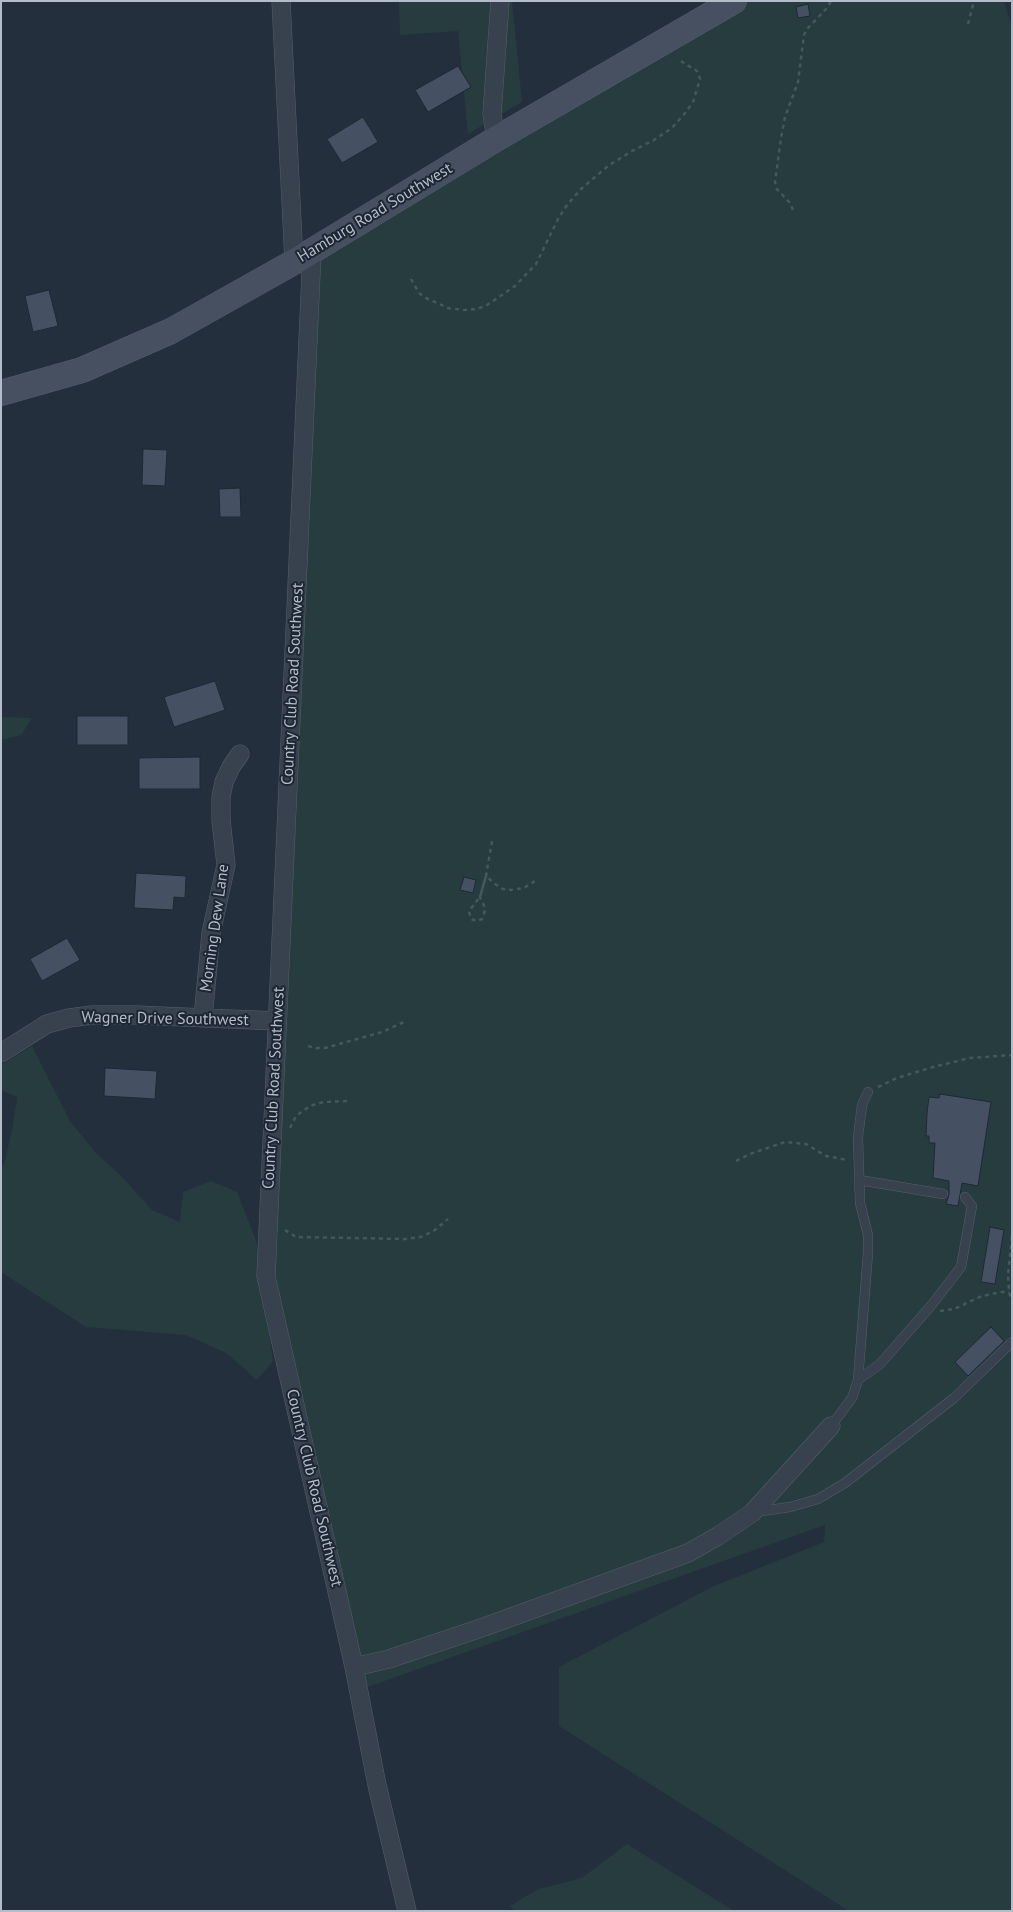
<!DOCTYPE html>
<html>
<head>
<meta charset="utf-8">
<style>
	body { margin:0 }
	#map { position:relative; width:1013px; height:1912px; overflow:hidden; background:#242f3e; font-family:"PT Sans",sans-serif }
	canvas { display:block }
	.frame { position:absolute; inset:0; border:2px solid #b4bcc9; pointer-events:none }
</style>
</head>
<body>
<div id="map">
<canvas width="1013" height="1912"></canvas>
<div class="frame"></div>
</div>
<script>
const c = document.querySelector('canvas').getContext('2d');
c.lineJoin = 'round';
function fillPath(path, color) { c.fillStyle = color; c.fill(path, 'evenodd'); }
const toPath = rows => new Path2D(rows.map(r => 'M' + r).join(''));
function trace(path, color, width, dash) { c.strokeStyle = color; c.lineWidth = width; c.lineCap = dash ? 'butt' : 'round'; c.setLineDash(dash || []); c.stroke(path); }
function drawText(font, color, halo, rows, align = 'center') {
  c.font = font + ' "PT Sans",sans-serif'; c.lineWidth = 4; c.setLineDash([]); c.textBaseline = 'middle'; c.strokeStyle = halo; c.fillStyle = color; for (const [text, x, y, turn = 0] of rows) {
    c.save(); c.translate(x, y); c.rotate((+turn || 0) * Math.PI / 180); c.textAlign = isNaN(turn) ? turn : align; if (halo) c.strokeText(text, 0, 0); c.fillText(text, 0, 0); c.restore();
  }
}
fillPath(toPath([
	[399,1,512,1,522,102,468,134,458,31,400,35],
	[734,1,1004,1,1012,27,1012,1911,849,1911,559,1726,559,1667,712,1587,824,1542,825,1525,359,1690,266,1276,312,251],
	[1,717,4,717,32,718,21,735,1,740],
	[32,1046,70,1121,95,1152,122,1177,152,1210,180,1222,183,1192,211,1181,237,1192,257,1243,273,1361,257,1380,226,1353,186,1335,86,1327,1,1272,1,1166,4,1165,13,1125,17,1097,1,1090,1,1065],
	[627,1844,734,1911,515,1911,510,1906,538,1889,582,1878]
]), '#263c3f');
const building = toPath([
	[808,4,810,16,798,18,796,7,808,4],
	[458,66,471,87,428,112,415,90,458,66],
	[363,117,378,142,342,163,327,139,363,117],
	[49,290,58,326,33,332,25,296,49,290],
	[143,449,167,450,165,486,142,485,143,449],
	[240,488,241,517,220,517,219,489,240,488],
	[215,681,225,710,174,727,164,697,215,681],
	[77,716,128,716,128,745,77,745,77,716],
	[200,757,200,789,139,789,139,758,200,757],
	[136,873,186,876,185,898,174,897,173,910,134,908,136,873],
	[464,877,476,880,473,893,460,890,464,877],
	[67,938,80,960,42,981,30,959,67,938],
	[105,1068,157,1071,155,1099,104,1096,105,1068],
	[940,1094,991,1102,978,1186,962,1183,958,1206,946,1204,949,1195,949,1181,933,1178,935,1143,929,1143,929,1136,926,1136,927,1113,929,1097,939,1098,940,1094],
	[990,1227,1004,1230,995,1284,981,1282,990,1227],
	[991,1327,1004,1341,968,1376,955,1362,991,1327]
]);
fillPath(building, '#455162');
trace(building, '#1f2835', 1);
const lane = toPath([
	[859,1180,943,1194],
	[858,1380,880,1364,930,1307,961,1267,972,1206,965,1197],
	[831,1426,852,1398,858,1380,868,1253,868,1235,860,1203,858,1137,862,1105,868,1092],
	[755,1512,790,1507,818,1499,845,1483,954,1398,1012,1342]
]);
const street = toPath([
	[281,1,294,262],
	[496,139,492,114,500,1],
	[312,251,266,1276,354,1667,377,1785,407,1911],
	[203,1018,211,933,226,865,221,820,221,797,224,782,231,767,240,754],
	[1,1053,47,1024,69,1018,92,1015,137,1015,277,1021],
	[354,1667,389,1659,484,1627,688,1553,718,1536,752,1513,831,1426]
]);
const secondary = toPath([
	[1,393,82,370,171,331,294,262,496,139,734,1]
]);
trace(lane, '#565f6c', 10);
trace(street, '#565f6c', 19);
trace(secondary, '#565f6c', 26);
trace(toPath([
	[968,24,974,1],
	[793,210,790,203,776,188,775,182,781,138,785,117,798,82,804,35,807,29,827,8,831,1],
	[411,279,419,293,426,298,448,308,464,310,477,309,487,305,515,286,536,264,558,219,567,205,581,189,608,166,632,151,654,140,672,128,685,113,693,102,700,79,697,71,679,60],
	[492,841,486,876,480,897,485,908,484,914,482,919,477,921,471,919,469,911,480,897,486,876,495,884,503,889,511,890,524,888,538,879],
	[308,1046,316,1048,325,1048,382,1032,404,1022],
	[878,1087,897,1078,933,1067,970,1058,1012,1055],
	[290,1128,295,1118,302,1111,313,1105,324,1102,348,1101],
	[736,1161,750,1154,785,1142,806,1144,826,1156,847,1160],
	[285,1230,296,1237,406,1239,421,1237,435,1230,448,1219],
	[1012,1237,1008,1274,1009,1292,1012,1302],
	[940,1311,954,1309,982,1296,1002,1292,1009,1292]
]), '#44595c', 2.5, [4, 4]);
trace(lane, '#38414e', 9);
trace(street, '#38414e', 18);
trace(secondary, '#465061', 25);
drawText('16px', '#b4bcc9', '#1d2633', [
	["Hamburg Road Southwest",375,213,-31],
	["Country Club Road Southwest",293,684,-87],
	["Morning Dew Lane",215,928,-82],
	["Wagner Drive Southwest",165,1019,1],
	["Country Club Road Southwest",274,1088,-87],
	["Country Club Road Southwest",314,1488,77]
]);
</script>
</body>
</html>
